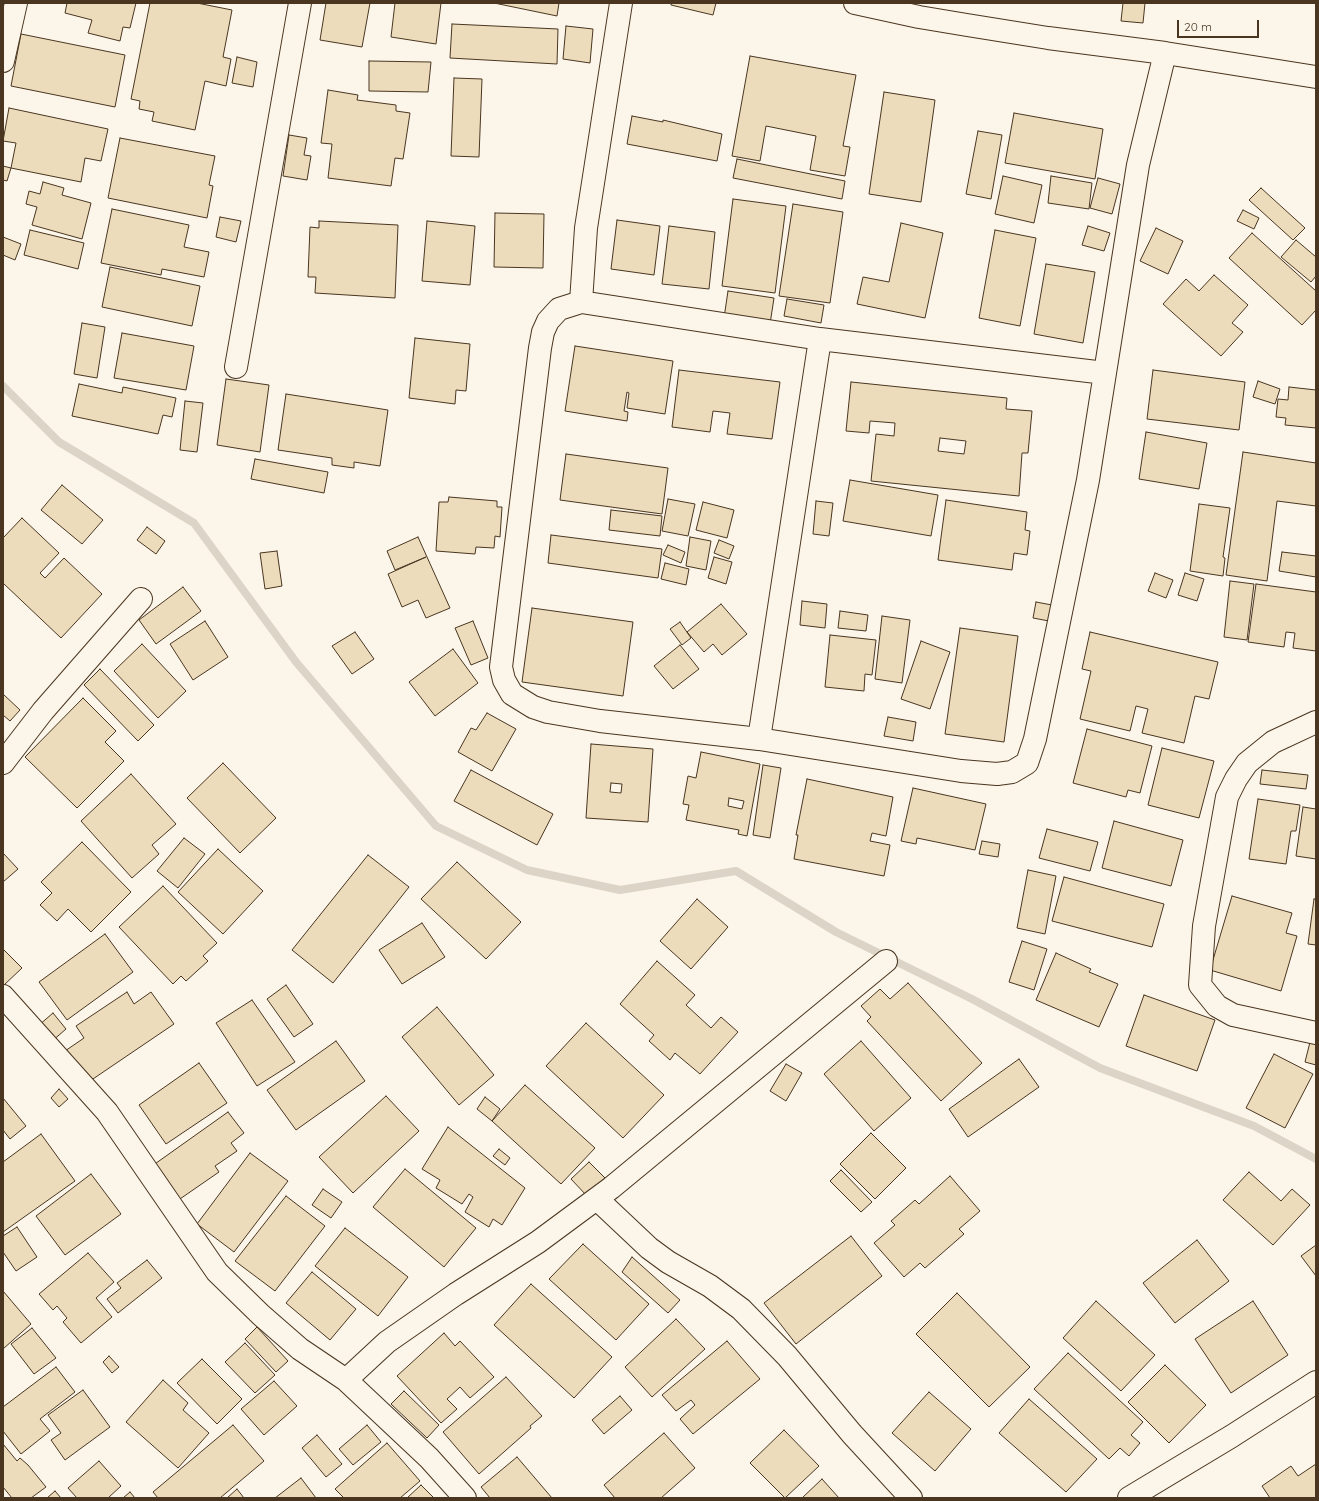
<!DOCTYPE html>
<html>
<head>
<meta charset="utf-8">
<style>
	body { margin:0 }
	#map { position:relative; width:1319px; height:1501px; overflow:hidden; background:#fbf6e9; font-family:Quicksand,sans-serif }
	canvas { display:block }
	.frame { position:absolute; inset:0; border:4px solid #4a3520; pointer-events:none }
	.scale { position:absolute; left:1177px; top:20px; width:82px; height:18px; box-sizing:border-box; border:2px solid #4a3520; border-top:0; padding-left:5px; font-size:12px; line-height:14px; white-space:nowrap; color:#4a3520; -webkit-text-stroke:3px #fbf6e9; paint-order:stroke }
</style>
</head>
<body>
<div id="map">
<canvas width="1319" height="1501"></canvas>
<div class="frame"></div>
<div class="scale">20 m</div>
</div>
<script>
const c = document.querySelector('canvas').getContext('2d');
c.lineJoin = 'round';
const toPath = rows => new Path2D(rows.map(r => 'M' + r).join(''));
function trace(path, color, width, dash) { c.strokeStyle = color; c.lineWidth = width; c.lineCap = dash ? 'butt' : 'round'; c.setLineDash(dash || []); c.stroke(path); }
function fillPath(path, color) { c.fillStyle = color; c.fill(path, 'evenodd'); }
trace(toPath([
	[3,386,59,442,194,523,296,662,436,826,527,870,620,890,736,871,836,932,972,999,1100,1068,1254,1126,1316,1159]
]), '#dcd4c6', 8);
const building = toPath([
	[67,3,136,3,130,28,123,27,120,41,88,33,92,20,65,13,67,3],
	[150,3,197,3,232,10,223,57,231,59,226,86,205,81,195,130,152,121,154,112,139,109,140,101,131,99,150,3],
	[326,3,370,3,362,47,320,40,326,3],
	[395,3,441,3,436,44,391,37,395,3],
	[494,3,559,3,557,16,494,3],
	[671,3,716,3,713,15,671,5,671,3],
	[1123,3,1145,3,1143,23,1121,21,1123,3],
	[452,24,558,29,557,64,450,58,452,24],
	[566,26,593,29,590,63,563,59,566,26],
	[21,34,125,55,115,107,11,86,21,34],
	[750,56,856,75,843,146,850,147,845,176,810,170,816,136,766,126,760,161,732,156,750,56],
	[237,57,257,62,253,87,232,83,237,57],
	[369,61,431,62,428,92,369,91,369,61],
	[454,78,482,79,479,157,451,156,454,78],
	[328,90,358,95,357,100,396,105,396,111,410,113,403,159,395,158,391,186,328,178,332,144,321,143,328,90],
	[884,92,935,100,921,202,869,194,884,92],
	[9,108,108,129,101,161,85,158,81,182,11,168,16,143,3,141,9,108],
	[1014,113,1103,129,1095,179,1005,163,1014,113],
	[632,116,663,122,663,120,722,134,717,161,627,144,632,116],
	[978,131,1002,135,991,199,966,194,978,131],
	[289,135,307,138,304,155,311,156,307,180,283,176,289,135],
	[120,138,215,156,209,185,213,186,207,218,108,198,120,138],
	[737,159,845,181,842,199,733,178,737,159],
	[3,166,11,168,7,181,3,180,3,166],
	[1003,176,1042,185,1034,223,995,214,1003,176],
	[1051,176,1092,183,1089,209,1048,203,1051,176],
	[1098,178,1120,184,1112,214,1090,208,1098,178],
	[43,182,64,188,62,195,91,203,82,239,32,225,37,207,26,204,29,191,40,194,43,182],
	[1261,188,1305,228,1293,240,1249,200,1261,188],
	[733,199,786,206,775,293,722,286,733,199],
	[793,204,843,212,830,303,779,296,793,204],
	[112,209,189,225,184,247,209,252,204,277,162,269,161,275,101,263,112,209],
	[1243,210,1259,218,1254,229,1237,221,1243,210],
	[495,213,544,214,543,268,494,267,495,213],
	[220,217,241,221,236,242,216,237,220,217],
	[617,220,660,226,654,275,611,269,617,220],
	[319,221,398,225,395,298,315,293,316,277,308,277,310,227,319,228,319,221],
	[427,221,475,226,470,285,422,281,427,221],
	[901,223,943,233,925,318,857,304,863,277,889,282,901,223],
	[669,226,715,232,709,289,662,284,669,226],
	[1088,226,1110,233,1104,251,1082,245,1088,226],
	[1156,228,1183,241,1168,274,1140,261,1156,228],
	[30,230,84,243,78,269,24,255,30,230],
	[995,230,1036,238,1020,326,979,318,995,230],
	[1252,233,1316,291,1316,310,1302,325,1229,258,1252,233],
	[3,237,21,244,15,260,3,255,3,237],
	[1296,240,1316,257,1316,276,1311,282,1281,257,1296,240],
	[1046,264,1095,272,1083,343,1034,334,1046,264],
	[110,267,200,286,192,326,102,307,110,267],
	[1214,275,1248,305,1232,323,1243,332,1221,356,1163,304,1186,279,1199,291,1214,275],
	[728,291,774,298,770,324,724,318,728,291],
	[787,299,824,305,821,323,784,316,787,299],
	[82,323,105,327,97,378,74,374,82,323],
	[122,333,194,346,186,390,114,378,122,333],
	[415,338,470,344,466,391,456,390,455,404,409,398,415,338],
	[575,346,673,361,665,414,627,408,629,393,627,392,624,411,628,412,627,421,565,411,575,346],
	[679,370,780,382,772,439,727,434,730,413,713,411,710,432,672,427,679,370],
	[1153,370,1245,382,1239,430,1147,419,1153,370],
	[226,379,269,385,260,452,217,445,226,379],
	[1258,381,1280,389,1275,404,1253,397,1258,381],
	[851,382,1007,398,1006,409,1032,411,1028,453,1022,453,1019,496,871,481,876,434,894,436,895,423,870,421,869,433,846,431,851,382],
	[940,438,966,441,964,454,938,451,940,438],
	[79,384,122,393,123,387,176,398,172,417,163,415,158,434,72,416,79,384],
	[1289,387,1316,390,1316,428,1285,425,1286,418,1276,417,1278,399,1288,400,1289,387],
	[286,394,388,410,380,466,354,462,354,468,332,465,332,458,278,450,286,394],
	[185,401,203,403,197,452,180,450,185,401],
	[1146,432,1207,443,1199,489,1139,479,1146,432],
	[1243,452,1316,463,1316,506,1277,501,1267,581,1226,575,1243,452],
	[566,454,668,468,662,514,560,500,566,454],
	[255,459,328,472,324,493,251,479,255,459],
	[850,480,938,495,931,536,843,521,850,480],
	[62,485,103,520,82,544,41,510,62,485],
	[449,497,497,501,497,507,502,507,500,537,495,536,494,548,476,547,475,554,436,551,439,502,448,502,449,497],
	[668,499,695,504,688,536,662,531,668,499],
	[946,500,1027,512,1025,530,1030,531,1027,555,1014,553,1012,570,938,560,946,500],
	[816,501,833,503,829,536,813,534,816,501],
	[703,502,734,510,727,538,696,530,703,502],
	[1199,504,1230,508,1223,557,1225,558,1223,576,1190,571,1199,504],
	[611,510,662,516,660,536,609,530,611,510],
	[22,518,59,553,40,573,45,578,64,558,102,594,61,638,3,583,3,538,22,518],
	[147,527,165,541,156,554,137,540,147,527],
	[551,535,662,549,658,578,548,563,551,535],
	[418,537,450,608,426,618,418,600,402,607,388,574,426,557,395,570,387,551,418,537],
	[690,537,711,541,706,570,686,566,690,537],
	[719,540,734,546,729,559,714,553,719,540],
	[668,545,685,552,681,563,663,555,668,545],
	[277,551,282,586,265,589,260,553,277,551],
	[1282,552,1316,556,1316,577,1279,571,1282,552],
	[714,557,732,562,726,584,708,578,714,557],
	[665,563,689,569,686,585,661,579,665,563],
	[1155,573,1173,580,1166,598,1148,591,1155,573],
	[1185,573,1204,579,1197,601,1178,595,1185,573],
	[1230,581,1254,584,1247,640,1224,637,1230,581],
	[1256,584,1316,592,1316,651,1293,648,1295,633,1286,632,1284,647,1248,642,1256,584],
	[183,587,201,611,156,644,139,620,183,587],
	[802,601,827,604,825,628,800,625,802,601],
	[1036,602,1052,605,1049,621,1033,618,1036,602],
	[721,604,747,634,722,655,713,644,704,652,687,632,721,604],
	[532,608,633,622,623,696,522,682,532,608],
	[840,611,868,615,866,631,838,628,840,611],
	[882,616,910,620,902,683,875,679,882,616],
	[205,621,228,657,193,680,170,644,205,621],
	[473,621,488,658,471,665,455,628,473,621],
	[680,622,691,638,682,645,670,629,680,622],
	[960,628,1018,636,1004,742,945,734,960,628],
	[355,632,374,659,352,674,332,646,355,632],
	[1090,632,1218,662,1209,699,1195,696,1184,743,1142,733,1148,709,1136,706,1130,731,1080,719,1091,671,1082,669,1090,632],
	[830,635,876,640,872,675,865,674,864,691,825,687,830,635],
	[921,641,950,652,930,709,901,699,921,641],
	[142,644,186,691,158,718,114,671,142,644],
	[680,645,699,669,673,689,654,666,680,645],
	[453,649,478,683,435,716,409,682,453,649],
	[100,669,154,725,138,741,84,685,100,669],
	[3,694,20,710,10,721,3,715,3,694],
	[83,698,116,731,105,742,124,761,77,808,25,757,83,698],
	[487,713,516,729,492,771,458,752,471,728,476,730,487,713],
	[888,717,916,722,913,741,884,736,888,717],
	[1087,729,1152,746,1140,793,1128,790,1126,797,1073,783,1087,729],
	[591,744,653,749,648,822,586,818,591,744],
	[611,783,622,784,621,793,610,792,611,783],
	[1162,748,1214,761,1199,818,1148,805,1162,748],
	[701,752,760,764,747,836,738,834,739,830,686,820,689,805,683,804,688,776,696,778,701,752],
	[729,798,744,801,742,809,728,806,729,798],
	[223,763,276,818,240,853,187,798,223,763],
	[763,765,781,768,770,838,753,835,763,765],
	[471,770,553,814,537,845,454,801,471,770],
	[1262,770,1308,775,1306,789,1260,784,1262,770],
	[131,774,176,824,152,845,159,854,132,878,81,821,131,774],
	[807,779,893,797,886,836,872,833,870,841,890,845,884,876,794,859,798,835,796,835,807,779],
	[913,788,986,804,975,850,917,838,916,844,901,841,913,788],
	[1258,799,1300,805,1296,831,1291,831,1286,864,1249,859,1258,799],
	[1303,807,1316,809,1316,859,1296,856,1303,807],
	[1114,821,1183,840,1171,886,1102,868,1114,821],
	[1047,829,1098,842,1090,871,1039,858,1047,829],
	[184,838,205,854,178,888,157,871,184,838],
	[982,841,1000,844,998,857,979,854,982,841],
	[82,842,131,892,91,932,68,909,57,921,40,905,52,893,41,882,82,842],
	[218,849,263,891,223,934,178,892,218,849],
	[3,853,18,869,3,882,3,853],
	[368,855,409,887,333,983,292,950,368,855],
	[457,862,521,922,486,959,421,899,457,862],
	[1028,870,1056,876,1045,934,1017,928,1028,870],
	[1064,877,1164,904,1152,947,1052,921,1064,877],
	[163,886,217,943,203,956,208,961,186,981,181,976,173,984,119,927,163,886],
	[1232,896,1292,913,1286,933,1297,936,1281,991,1210,970,1232,896],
	[697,899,728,927,691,969,660,941,697,899],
	[1314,899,1316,899,1316,945,1308,944,1314,899],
	[422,923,445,957,402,984,379,950,422,923],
	[105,934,133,972,67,1020,39,982,105,934],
	[1022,941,1047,949,1034,990,1009,982,1022,941],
	[3,949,22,968,4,985,3,983,3,949],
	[1056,953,1091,969,1089,972,1118,984,1099,1027,1036,1000,1056,953],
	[657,961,695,995,686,1005,711,1028,721,1017,738,1032,700,1074,675,1053,670,1060,649,1041,654,1035,620,1004,657,961],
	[908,983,982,1063,941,1101,867,1021,871,1017,861,1006,880,989,890,999,908,983],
	[286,985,313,1024,294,1037,267,999,286,985],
	[127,992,134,1004,151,992,174,1024,87,1083,65,1051,84,1038,76,1026,127,992],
	[1144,995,1215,1020,1197,1071,1126,1046,1144,995],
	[252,1000,295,1062,257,1086,216,1023,252,1000],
	[437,1007,494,1075,459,1105,402,1037,437,1007],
	[53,1013,66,1029,51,1042,38,1026,53,1013],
	[586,1023,664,1095,623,1138,546,1066,586,1023],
	[336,1041,365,1081,296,1130,267,1090,336,1041],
	[861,1041,911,1098,874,1131,824,1074,861,1041],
	[1310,1042,1316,1043,1316,1065,1305,1062,1310,1042],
	[1274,1054,1313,1074,1285,1128,1246,1108,1274,1054],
	[1019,1059,1039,1087,968,1137,949,1109,1019,1059],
	[199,1063,227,1103,166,1144,139,1105,199,1063],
	[786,1064,802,1073,786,1101,770,1091,786,1064],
	[525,1085,595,1148,561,1184,492,1121,525,1085],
	[59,1089,68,1099,59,1107,51,1098,59,1089],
	[386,1096,419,1131,353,1193,319,1157,386,1096],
	[485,1097,500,1109,492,1121,477,1109,485,1097],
	[3,1098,26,1126,10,1139,3,1130,3,1098],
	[228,1112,244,1133,231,1143,237,1151,215,1166,219,1172,177,1201,152,1166,228,1112],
	[448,1127,525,1188,502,1225,493,1219,489,1227,465,1212,473,1197,469,1194,462,1204,436,1188,440,1180,422,1169,448,1127],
	[871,1133,906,1168,875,1199,840,1164,871,1133],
	[41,1134,75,1181,3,1232,3,1162,41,1134],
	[499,1149,510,1158,505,1165,493,1156,499,1149],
	[250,1153,288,1181,234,1252,197,1224,250,1153],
	[589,1162,605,1178,587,1196,571,1179,589,1162],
	[405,1169,476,1228,444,1267,373,1207,405,1169],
	[841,1170,872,1202,861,1212,830,1181,841,1170],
	[1249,1172,1281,1201,1292,1189,1310,1205,1273,1245,1223,1200,1249,1172],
	[91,1174,121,1214,65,1255,36,1216,91,1174],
	[950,1176,980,1211,959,1229,964,1234,925,1268,920,1263,904,1277,874,1243,895,1225,891,1221,915,1200,919,1204,950,1176],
	[323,1189,342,1202,331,1218,312,1205,323,1189],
	[286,1196,325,1226,275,1291,235,1261,286,1196],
	[17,1227,37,1257,16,1271,3,1252,3,1236,17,1227],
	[345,1228,408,1277,378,1316,315,1266,345,1228],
	[851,1236,882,1276,796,1344,764,1303,851,1236],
	[1197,1240,1229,1281,1175,1323,1143,1283,1197,1240],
	[583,1244,649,1304,616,1340,549,1279,583,1244],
	[1316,1245,1316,1276,1301,1256,1316,1245],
	[88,1253,114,1282,96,1298,112,1317,81,1343,63,1322,67,1318,57,1306,53,1310,39,1294,88,1253],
	[632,1257,680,1300,668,1313,622,1272,632,1257],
	[147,1260,162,1278,118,1313,107,1299,121,1288,117,1283,147,1260],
	[312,1272,356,1309,330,1340,286,1303,312,1272],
	[531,1284,612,1357,574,1398,494,1325,531,1284],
	[3,1291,31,1324,3,1349,3,1291],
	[957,1293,1030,1367,989,1407,916,1334,957,1293],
	[1096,1301,1155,1355,1121,1391,1063,1338,1096,1301],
	[1253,1301,1288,1355,1231,1393,1195,1339,1253,1301],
	[676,1319,705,1349,652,1397,625,1367,676,1319],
	[257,1327,288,1361,276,1372,245,1339,257,1327],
	[32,1328,56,1358,34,1374,11,1344,32,1328],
	[444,1333,455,1346,460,1341,494,1377,470,1398,460,1387,447,1399,457,1409,441,1423,397,1376,444,1333],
	[727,1341,760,1379,693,1434,680,1419,695,1405,691,1400,676,1411,662,1395,727,1341],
	[245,1343,275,1375,255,1393,225,1362,245,1343],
	[1068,1353,1143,1422,1131,1435,1140,1443,1129,1456,1120,1448,1109,1459,1034,1389,1068,1353],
	[109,1356,119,1367,112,1373,103,1362,109,1356],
	[202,1359,242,1399,217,1424,177,1383,202,1359],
	[1165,1365,1206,1405,1169,1443,1128,1402,1165,1365],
	[56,1367,75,1392,40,1419,50,1431,21,1454,3,1431,3,1407,56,1367],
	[506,1377,542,1416,530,1426,531,1428,479,1474,443,1432,506,1377],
	[163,1380,188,1403,183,1410,209,1433,178,1468,126,1422,163,1380],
	[274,1381,297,1406,264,1435,241,1409,274,1381],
	[83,1390,110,1427,65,1460,51,1440,61,1433,48,1415,83,1390],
	[404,1391,439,1425,427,1438,391,1404,404,1391],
	[929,1392,971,1429,935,1471,892,1433,929,1392],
	[620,1396,632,1410,604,1434,592,1420,620,1396],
	[1029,1399,1097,1459,1066,1492,999,1433,1029,1399],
	[233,1425,264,1461,220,1498,158,1498,153,1492,233,1425],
	[367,1425,381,1442,353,1465,339,1449,367,1425],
	[784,1430,819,1466,785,1498,750,1463,784,1430],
	[664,1433,695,1468,661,1498,615,1498,604,1485,664,1433],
	[317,1435,342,1464,326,1477,302,1448,317,1435],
	[387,1443,420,1481,400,1498,344,1498,335,1489,387,1443],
	[3,1444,17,1461,20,1458,28,1465,46,1487,31,1498,12,1498,3,1487,3,1444],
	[517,1457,552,1498,490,1498,481,1487,517,1457],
	[99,1461,121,1486,108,1498,77,1498,68,1488,99,1461],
	[1316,1464,1316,1498,1270,1498,1262,1486,1291,1466,1298,1476,1316,1464],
	[301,1478,316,1498,275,1498,301,1478],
	[822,1479,839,1498,802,1498,822,1479],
	[421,1485,434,1498,407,1498,421,1485],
	[237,1489,244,1498,227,1498,237,1489],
	[55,1491,61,1498,47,1498,55,1491],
	[130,1492,135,1498,123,1498,130,1492]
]);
fillPath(building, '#ecdcbc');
trace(building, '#4a3520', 1);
const minor = toPath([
	[855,3,919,17,967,25,1048,38,1165,53,1316,77],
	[3,61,16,3],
	[581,302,586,228,621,3],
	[236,367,300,3],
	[1105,373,820,339,581,302,559,309,548,321,543,332,540,348,501,667,504,680,512,694,533,707,548,712,600,721,759,739,961,771,997,774,1012,772,1027,763,1035,739,1088,480,1138,165,1165,53],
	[1316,722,1273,742,1247,763,1236,779,1227,797,1204,926,1200,985,1217,1006,1233,1015,1316,1033],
	[759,739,820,339],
	[3,763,43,711,141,599],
	[3,996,107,1112,217,1272,261,1315,300,1349,346,1380,429,1458,465,1498],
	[597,1199,649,1248,668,1262,710,1286,741,1309,787,1356,852,1434,911,1498],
	[346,1380,387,1342,456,1294,538,1242,611,1188,886,961],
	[1129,1498,1232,1436,1316,1382]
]);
trace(minor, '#4a3520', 24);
trace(minor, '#fbf6e9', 22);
</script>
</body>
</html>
